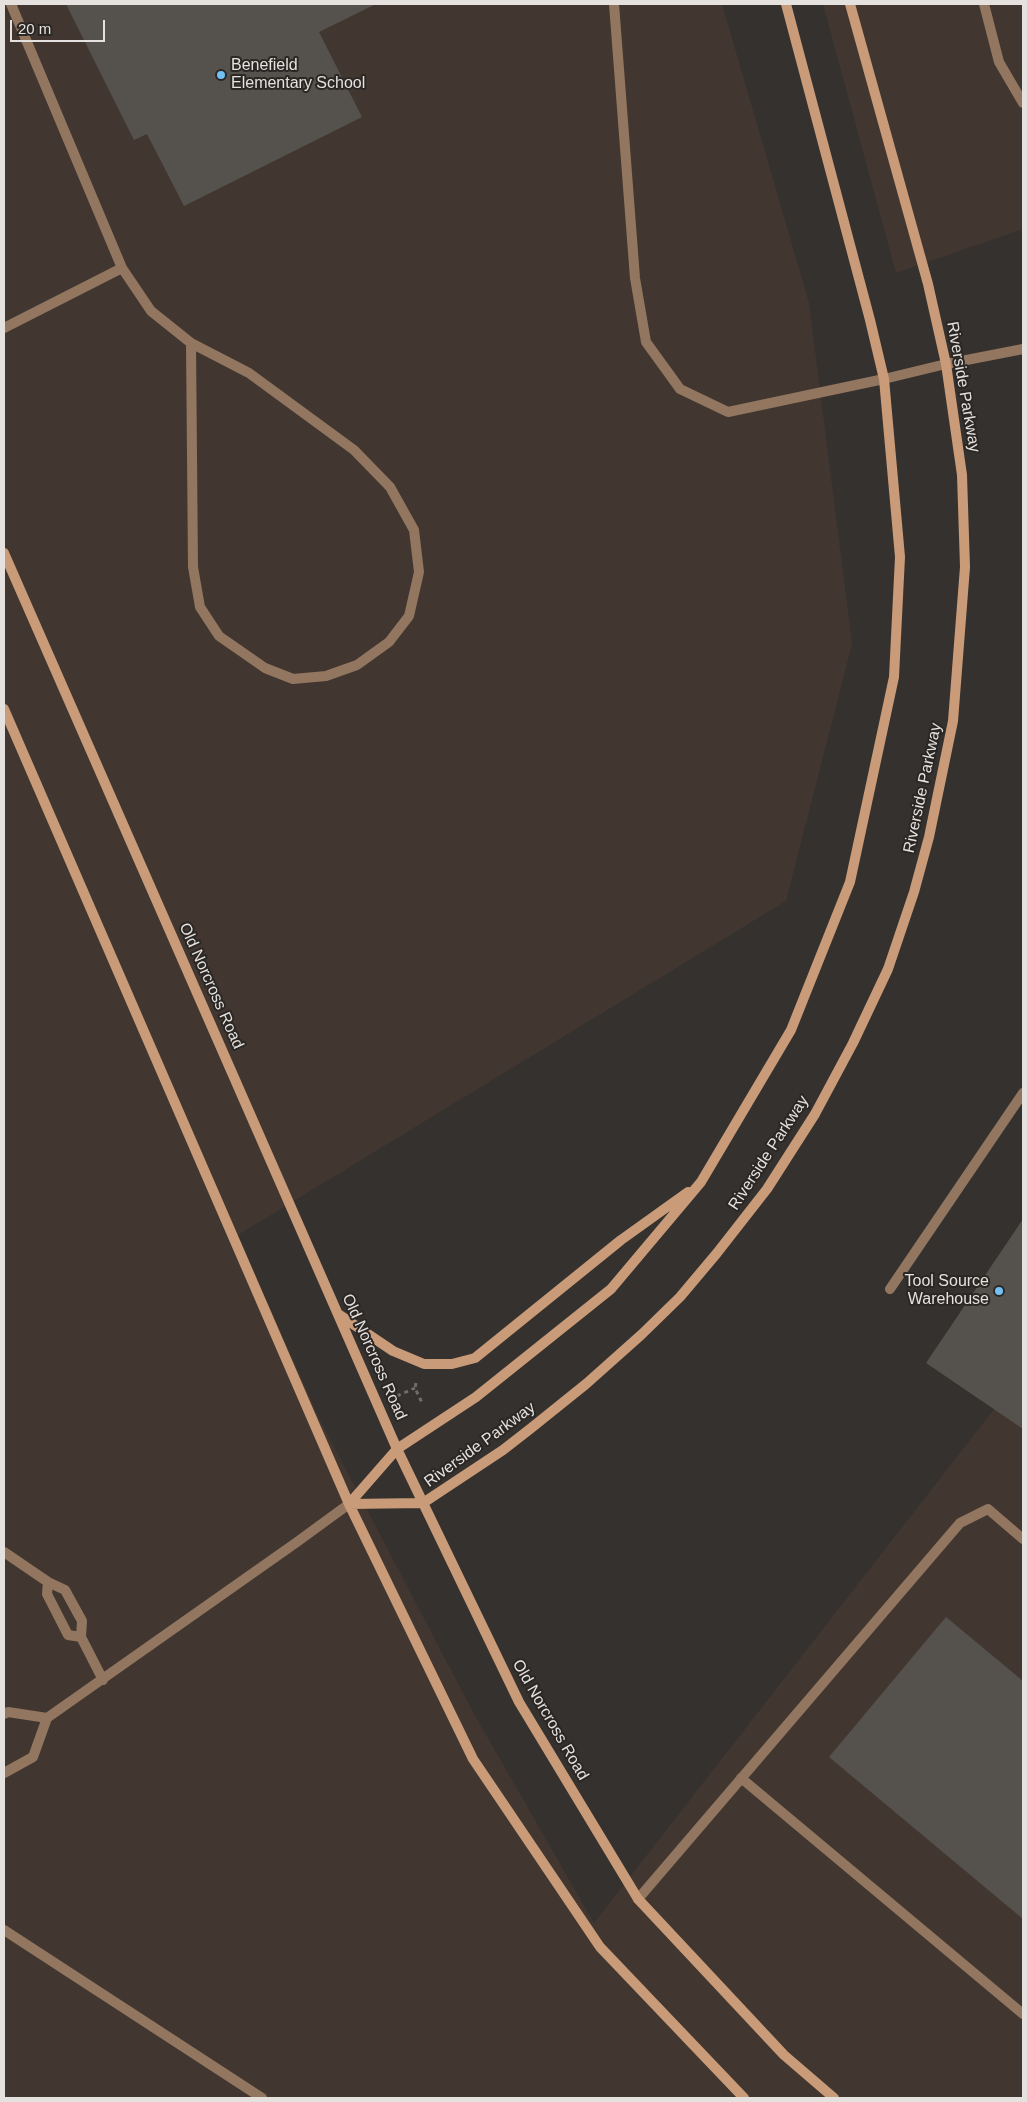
<!DOCTYPE html>
<html>
<head>
<meta charset="utf-8">
<style>
	body { margin:0 }
	#map { position:relative; width:1027px; height:2102px; overflow:hidden; background:#35312e; font-family:Arial,sans-serif }
	canvas { display:block }
	.frame { position:absolute; inset:0; border:5px solid #e4e1df; pointer-events:none }
	.scale { position:absolute; left:10px; top:20px; width:95px; height:22px; box-sizing:border-box; border:2px solid #e4e1df; border-top:0; padding-left:6px; font-size:15px; line-height:18px; white-space:nowrap; color:#e4e1df; -webkit-text-stroke:4px #2b2724; paint-order:stroke }
</style>
</head>
<body>
<div id="map">
<canvas width="1027" height="2102"></canvas>
<div class="frame"></div>
<div class="scale">20 m</div>
</div>
<script>
const c = document.querySelector('canvas').getContext('2d');
c.lineJoin = 'round';
function fillPath(path, color) { c.fillStyle = color; c.fill(path, 'evenodd'); }
const toPath = rows => new Path2D(rows.map(r => 'M' + r).join(''));
function trace(path, color, width, dash) { c.strokeStyle = color; c.lineWidth = width; c.lineCap = dash ? 'butt' : 'round'; c.setLineDash(dash || []); c.stroke(path); }
function drawText(font, color, halo, rows, align = 'center') {
  c.font = font + ' Arial,sans-serif'; c.lineWidth = 4; c.setLineDash([]); c.textBaseline = 'middle'; c.strokeStyle = halo; c.fillStyle = color; for (const [text, x, y, turn = 0] of rows) {
    c.save(); c.translate(x, y); c.rotate((+turn || 0) * Math.PI / 180); c.textAlign = isNaN(turn) ? turn : align; if (halo) c.strokeText(text, 0, 0); c.fillText(text, 0, 0); c.restore();
  }
}
fillPath(toPath([
	[4,4,722,4,809,303,852,644,786,901,238,1235,319,1418,473,1712,594,1923,1023,1372,1023,2098,4,2098],
	[823,4,1023,4,1023,229,896,273]
]), '#413730');
fillPath(toPath([
	[66,4,376,4,319,32,362,117,184,206,147,134,134,140],
	[1023,1219,1023,1429,926,1363],
	[946,1617,1023,1681,1023,1919,829,1757]
]), '#55514d');
trace(toPath([
	[416,1383,415,1388,423,1405],
	[397,1396,415,1388]
]), '#706d6a', 3, [4, 4]);
trace(toPath([
	[11,4,122,268,151,311,191,343,249,373,354,450,390,487,414,530,419,572,409,616,389,642,357,665,326,676,293,679,265,668,219,636,200,607,193,567,191,343],
	[614,4,635,278,646,342,680,389,728,412,884,379,946,364],
	[984,4,999,62,1023,103],
	[4,328,122,268],
	[890,1289,1023,1093],
	[4,1552,48,1582],
	[81,1637,68,1635,47,1594,48,1582,65,1590,82,1621,81,1637,103,1680],
	[4,1714,8,1712,47,1718],
	[4,1773,33,1757,47,1718,297,1542,349,1504],
	[741,1778,1023,2014],
	[638,1899,960,1523,988,1509,1023,1539],
	[4,1930,262,2098]
]), '#927660', 10);
trace(toPath([
	[946,364,1023,349]
]), '#927660', 10);
trace(toPath([
	[4,553,397,1449,519,1702,638,1899,784,2055,834,2098],
	[4,709,349,1504,473,1759,600,1947,744,2098],
	[338,1314,393,1351,424,1364,452,1364,475,1358,621,1240,688,1192],
	[349,1504,423,1503,503,1450,530,1429,586,1384,641,1335,680,1297,717,1253,767,1189,815,1114,853,1043,888,969,914,892,929,837,953,721,965,567,962,475,946,364,928,284,850,4],
	[349,1504,397,1449,476,1397,611,1289,701,1182,791,1030,850,882,894,677,900,557,884,379,870,320,786,4]
]), '#c99b78', 10);
for (const [x, y, r, color] of [
	[221,75,5,"#71c1f5"],
	[999,1291,5,"#71c1f5"]
]) { const dot = new Path2D(); dot.arc(x, y, r, 0, 2 * Math.PI); c.fillStyle = color; c.fill(dot); trace(dot, '#2b2724', 2); }
drawText('16px', '#e4e1df', '#2b2724', [
	["Benefield",231,66],
	["Elementary School",231,84],
	["Tool Source",989,1282,"right"],
	["Warehouse",989,1300,"right"]
], 'left');
drawText('16px', '#e4e1df', '#2b2724', [
	["Riverside Parkway",963,387,80],
	["Riverside Parkway",923,788,-78],
	["Old Norcross Road",211,986,66],
	["Riverside Parkway",769,1153,-57],
	["Old Norcross Road",374,1357,66],
	["Riverside Parkway",480,1445,-36],
	["Old Norcross Road",550,1720,60]
]);
</script>
</body>
</html>
